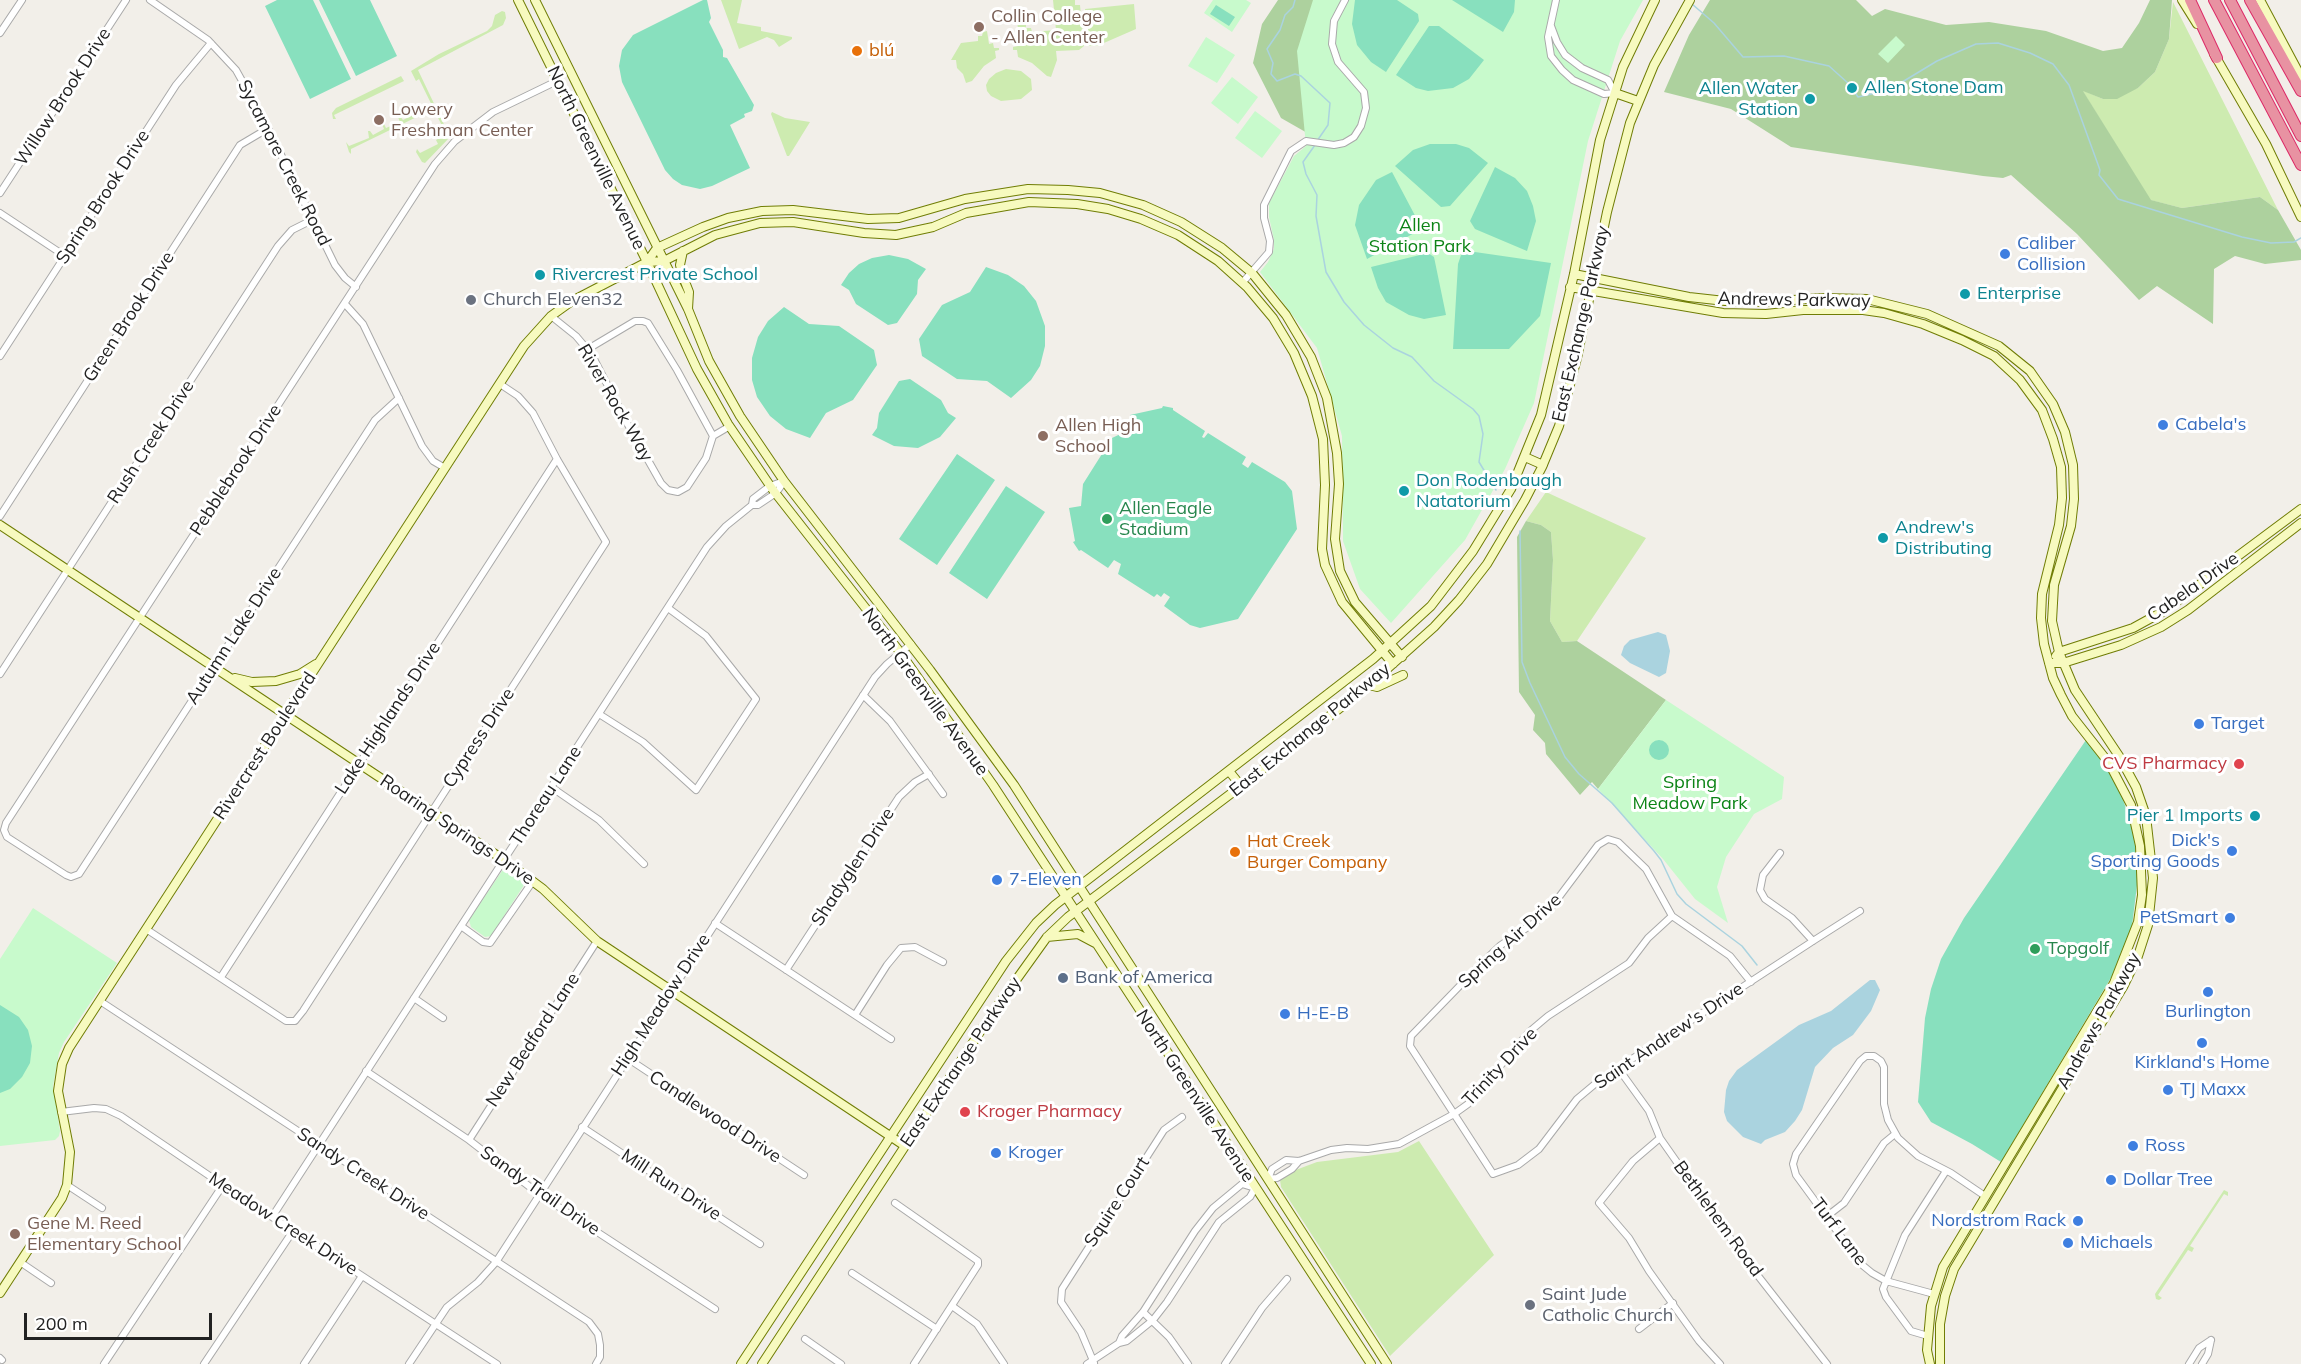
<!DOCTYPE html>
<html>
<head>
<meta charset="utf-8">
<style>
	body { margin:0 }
	#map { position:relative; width:2301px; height:1364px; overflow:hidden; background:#f2efe9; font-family:Mulish,sans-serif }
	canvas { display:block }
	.scale { position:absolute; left:24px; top:1313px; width:188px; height:27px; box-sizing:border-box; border:3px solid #222; border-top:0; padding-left:8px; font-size:18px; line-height:21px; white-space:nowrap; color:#222; -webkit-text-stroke:4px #fff; paint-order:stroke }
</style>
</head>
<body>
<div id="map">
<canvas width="2301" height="1364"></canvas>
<div class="scale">200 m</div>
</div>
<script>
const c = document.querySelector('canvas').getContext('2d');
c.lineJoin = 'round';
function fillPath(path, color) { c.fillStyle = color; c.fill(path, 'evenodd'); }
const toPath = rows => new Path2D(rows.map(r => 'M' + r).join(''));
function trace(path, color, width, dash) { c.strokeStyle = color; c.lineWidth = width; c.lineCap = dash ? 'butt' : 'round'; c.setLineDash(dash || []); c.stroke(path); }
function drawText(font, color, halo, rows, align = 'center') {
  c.font = font + ' Mulish,sans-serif'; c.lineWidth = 6; c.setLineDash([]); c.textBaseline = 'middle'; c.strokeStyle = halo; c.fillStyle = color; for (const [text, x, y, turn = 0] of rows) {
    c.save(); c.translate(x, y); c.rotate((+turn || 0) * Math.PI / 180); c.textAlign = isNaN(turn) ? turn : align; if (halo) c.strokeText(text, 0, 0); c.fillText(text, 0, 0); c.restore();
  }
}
fillPath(toPath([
	[721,0,742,0,737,23,761,27,761,31,792,37,792,39,779,47,774,40,767,37,739,49],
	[1053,0,1075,0,1075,5,1080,5,1084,46,1079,50,1056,51,1057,60,1051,77,1047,76,1032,63,1018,57,1017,50,1013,50,1013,47,1018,46,1018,41,1022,40,1021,28,1018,28,1017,22,1026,23,1026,28,1031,28,1032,32,1056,30],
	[2173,2,2278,210,2260,197,2182,208,2150,200,2082,90,2103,99,2138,88,2155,72,2169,39],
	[1134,4,1136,29,1097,46,1088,46,1085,9],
	[502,11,505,12,506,18,503,25,418,70,450,137,425,163,422,162,416,152,417,149,420,153,438,144,436,140,446,134,419,79,416,81,411,71,439,54,487,31,492,26,495,15],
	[987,31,989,44,993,43,994,48,999,48,999,50,995,51,996,58,984,66,972,81,966,83,963,74,957,68,956,60,951,60,961,43,978,41,978,36,982,36,983,32],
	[1006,69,1021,71,1031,79,1032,90,1021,99,1001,101,991,96,987,91,986,85,989,79,996,73],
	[401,76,404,81,334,115,336,119,333,119,332,113,336,108],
	[421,105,427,112,351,149,351,154,349,152,346,142,349,146,369,138,368,131,370,131,373,135,384,129,382,124,384,124,386,128,400,122,398,117,400,116,403,120,423,110],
	[772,112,785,118,810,122,789,156,787,156,771,114],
	[1546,492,1646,538,1577,641,1562,642,1550,621,1553,560,1551,532,1541,525,1526,521],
	[1419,1141,1494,1255,1390,1356,1281,1187,1280,1180,1293,1171,1317,1162,1398,1152],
	[2224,1190,2228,1192,2228,1196,2224,1194,2190,1246,2194,1248,2192,1252,2188,1250,2158,1295,2162,1298,2159,1300,2156,1299,2155,1294]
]), '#cdebb0');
fillPath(toPath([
	[1278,0,1327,0,1309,134,1281,118,1253,63,1262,24],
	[1710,0,1856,0,1872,16,1885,9,1946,25,1989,22,2046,31,2103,51,2122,48,2139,23,2150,0,2172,0,2169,39,2155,72,2138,88,2117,99,2103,99,2083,91,2151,200,2182,208,2260,197,2278,210,2301,250,2301,260,2265,264,2235,256,2214,269,2213,324,2157,286,2139,300,2077,234,2011,175,2003,178,1983,176,1791,147,1731,109,1664,92,1689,35],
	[1526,521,1541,525,1551,532,1553,560,1550,621,1562,642,1577,641,1666,700,1598,789,1592,782,1580,795,1546,754,1545,743,1533,730,1535,715,1519,692,1517,537]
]), '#add19e');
fillPath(toPath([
	[1213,0,1246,0,1251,3,1232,32,1204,13],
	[1313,0,1643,0,1620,41,1588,141,1534,403,1505,469,1465,540,1391,623,1360,589,1343,541,1342,436,1317,348,1260,272,1268,262,1274,249,1274,240,1269,217,1269,203,1294,156,1306,146,1297,51],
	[1896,36,1905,45,1888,63,1878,54],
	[1206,37,1235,55,1217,83,1188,66],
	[1232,77,1258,97,1238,124,1211,103],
	[1255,111,1282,131,1262,158,1235,138],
	[1666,700,1784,777,1782,799,1754,814,1726,857,1717,887,1728,923,1695,899,1663,859,1598,789],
	[504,868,509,868,524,878,524,885,491,936,485,937,471,927,469,920],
	[33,908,117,963,64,1042,59,1053,53,1086,60,1131,59,1136,55,1140,0,1146,0,959]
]), '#c8facc');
fillPath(toPath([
	[277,0,313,0,351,79,310,99,265,6],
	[319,0,370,0,397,56,356,76],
	[703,0,707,0,711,18,709,22,723,50,723,57,727,58,754,105,752,111,744,114,745,117,730,125,750,168,712,186,700,189,682,185,673,179,665,170,622,82,619,66,622,50,633,35],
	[1355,0,1397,0,1418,14,1419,21,1386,72,1371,62,1357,45,1352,24],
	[1452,0,1515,0,1514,12,1503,32],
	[1216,5,1235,17,1229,26,1210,14],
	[1429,26,1439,26,1484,60,1469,79,1453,88,1428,91,1416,88,1396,75],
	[1430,144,1456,144,1469,148,1488,163,1450,206,1441,207,1395,166,1413,150],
	[1495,167,1515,178,1527,191,1533,206,1536,221,1527,251,1475,229,1470,221],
	[1392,172,1420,225,1418,231,1367,259,1355,225,1359,205,1376,180],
	[1468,251,1551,263,1540,316,1509,349,1453,349,1458,264,1461,255],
	[1428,253,1434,257,1446,315,1424,319,1409,315,1386,302,1378,288,1371,267],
	[889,255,908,259,926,269,918,280,917,294,897,323,888,325,856,304,849,290,841,285,849,273,859,264,872,258],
	[986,267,1008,275,1024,286,1036,301,1045,326,1045,346,1040,366,1031,380,1011,398,987,381,957,379,922,356,919,339,942,305,970,292],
	[784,307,809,324,839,326,874,350,877,365,853,400,826,413,810,438,786,429,770,416,757,397,752,380,752,358,758,337,768,321],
	[910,379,941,400,948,413,956,418,940,437,918,448,894,446,872,435,877,428,879,413,899,381],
	[1163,406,1173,408,1173,410,1205,431,1202,437,1204,438,1208,433,1246,457,1242,464,1248,468,1252,462,1285,482,1292,491,1297,529,1238,619,1200,628,1190,625,1164,606,1170,597,1164,593,1161,597,1157,594,1154,597,1118,574,1121,564,1114,560,1108,568,1081,550,1079,551,1073,542,1075,541,1069,508,1081,506,1083,484,1112,438,1133,428,1130,415,1162,408],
	[957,454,995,480,937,565,899,539],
	[1006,486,1045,512,987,599,949,573],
	[2086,740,2109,770,2121,792,2134,836,2138,877,2132,926,2112,976,2001,1162,1972,1144,1931,1122,1918,1102,1925,1018,1931,989,1941,959,1964,918],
	'1649 750a10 10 0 1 1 20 0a10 10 0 1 1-20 0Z',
	[0,1005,19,1017,28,1030,32,1046,30,1063,22,1077,10,1089,0,1093]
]), '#88e0be');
fillPath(toPath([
	[1658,632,1666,635,1670,651,1666,673,1659,677,1630,663,1621,655,1624,646,1630,640],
	[1870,980,1875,980,1880,990,1871,1011,1853,1035,1833,1048,1815,1067,1802,1110,1795,1121,1785,1132,1765,1140,1761,1144,1743,1137,1727,1121,1724,1112,1726,1090,1729,1081,1737,1070,1799,1025,1831,1011]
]), '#aad3df');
trace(toPath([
	[1295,0,1293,7,1285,15,1280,30,1267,49,1273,63,1271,74,1277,81,1295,74,1301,76,1330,103,1328,125,1317,141],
	[1692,4,1714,23,1743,57,1784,56,1829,66,1849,84,1858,97,1889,90,1937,61,1976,44,1998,43,2030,53,2053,64,2069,85,2100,170,2099,175,2118,199,2242,237,2271,243,2294,242,2301,238],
	[1315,145,1303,162,1306,174,1317,195,1316,216,1326,272,1344,302,1364,325,1393,348,1412,357,1434,381,1473,409,1479,416,1483,434,1479,462,1496,490],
	[1520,531,1522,662,1530,683,1565,757,1579,774,1612,803,1654,851,1661,860,1677,894,1686,904,1742,946,1757,965]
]), '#aad3df', 1.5);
const street = toPath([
	[150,0,208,40,236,70,265,122,335,265,345,278,356,287],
	[1551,26,1557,42,1565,55,1582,68,1608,80,1615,93,1604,94,1573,80,1562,70,1551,56,1548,37,1556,0],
	[0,33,22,0],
	[0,193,126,0],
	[0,213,65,256],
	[1243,282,1269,252,1270,241,1264,218,1264,205,1291,151,1306,141,1334,145,1344,143,1354,137,1361,126,1366,108,1364,92,1338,62,1332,44,1334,21,1345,0],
	[345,304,363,324,422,446,433,461,445,468],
	[551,316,576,336,592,355,627,423,661,483,668,490,678,492,687,487,706,458,713,436,730,426],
	[588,349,635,321,643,321,648,323,677,370,713,436],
	[0,356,176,85,211,43],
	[399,398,375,420,79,874,71,877,66,875,7,837,4,830,6,823,435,164,455,141,493,112,557,81],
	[752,505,758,505,776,493,784,482],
	[0,516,240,145,267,129],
	[0,674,278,246,292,230,312,220],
	[863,695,890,721,943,794],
	[599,714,643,742,696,790,756,699,706,636,668,608],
	[551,787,599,820,644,864],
	[1780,853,1763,875,1760,890,1765,899,1792,918,1813,941],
	[715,923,891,1039],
	[461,926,483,942,490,943,533,881],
	[146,929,286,1021,295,1021,303,1011,606,542,557,459,533,413,518,396,500,384],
	[786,970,899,797,915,782,929,774],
	[221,977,557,459],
	[1751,982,1730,956,1672,916,1646,869,1618,842,1608,839,1598,845,1550,909,1534,923,1501,945,1480,965,1411,1036,1410,1046,1493,1174,1518,1165,1539,1149,1577,1099,1601,1079,1618,1068,1813,941,1860,911],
	[414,998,443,1018],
	[100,1001,589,1322,598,1334,600,1345,600,1357,596,1364],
	[855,1015,887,965,901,948,915,947,943,962],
	[627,1058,804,1175],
	[1618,1068,1649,1111,1660,1138,1702,1198,1748,1263,1827,1364],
	[366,1071,469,1140,539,1194,715,1309],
	[61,1112,94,1108,106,1109,121,1116,223,1185,497,1364],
	[582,1127,760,1244],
	[1660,1138,1633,1161,1599,1203,1629,1238,1649,1271,1699,1341,1720,1364],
	[469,1140,597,941],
	[1299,1161,1292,1169,1277,1178,1268,1179,1272,1169,1286,1160,1299,1161,1331,1150,1347,1148,1368,1149,1399,1144,1454,1114,1468,1104,1529,1032,1548,1016,1629,963,1648,938,1672,916],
	[67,1185,102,1208],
	[895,1203,978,1261,978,1265,914,1364],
	[272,1217,707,547,726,526,752,505,753,499,770,486,784,481],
	[1826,1217,1844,1203,1884,1143,1895,1134],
	[20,1262,51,1283],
	[852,1273,937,1329],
	[1934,1294,1886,1281,1872,1273,1861,1264,1796,1175,1793,1164,1796,1154,1860,1061,1866,1056,1874,1056,1881,1061,1884,1067,1884,1104,1888,1120,1898,1138,1918,1156,1951,1173,1985,1196],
	[952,1306,977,1324,1004,1364],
	[1143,1312,1169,1337,1188,1364],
	[1639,1329,1673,1303],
	[1928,1336,1911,1331,1886,1297,1883,1289,1905,1235,1946,1171],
	[805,1339,841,1364],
	[0,1358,2,1360],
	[1094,1363,1081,1332,1061,1302,1062,1289,1164,1130,1182,1117],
	[104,1364,223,1185],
	[204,1364,293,1231],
	[304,1364,362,1276],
	[409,1364,447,1307,478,1282,496,1262,875,677,887,664,911,644],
	[1087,1364,1119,1343,1127,1341,1153,1320,1167,1302,1219,1222,1250,1197,1255,1188,1242,1184,1213,1208,1195,1231,1143,1312,1122,1336,1119,1343],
	[1225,1364,1262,1308,1287,1279],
	[2189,1364,2199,1348,2211,1340],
	[2202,1364,2208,1354,2211,1340]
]);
const secondary = toPath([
	[518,0,647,262,697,369,728,424,773,490,900,652,993,785,1371,1364],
	[535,0,688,309,709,361,740,416,784,481,930,670,1014,785,1387,1364],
	[2182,0,2197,24],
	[2260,0,2301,77],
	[2214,54,2266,144,2301,217],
	[1615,93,1638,101],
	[683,251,680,265,682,274,689,292,688,309],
	[647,262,657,248,703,227,728,218,762,211,793,210,868,219,899,218,965,199,1028,189,1068,190,1100,193,1143,205,1181,222,1222,248,1252,273,1286,315,1311,357,1327,398,1337,453,1339,484,1335,539,1340,571,1355,602,1402,657],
	[1574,274,1689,297,1725,301,1764,302,1822,298,1867,299,1927,314,1999,346,2030,371,2053,404,2065,432,2073,465,2074,499,2071,526,2054,585,2052,621,2059,652,2075,690,2119,756,2136,787,2146,816,2153,878,2148,925,2138,956,2123,987,1954,1269,1945,1296,1940,1324,1940,1364],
	[1570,287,1723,313,1766,314,1803,310,1863,310,1884,313,1923,324,1962,340,1994,356,2020,380,2042,410,2053,439,2061,467,2062,498,2059,525,2042,594,2041,618,2044,644,2053,678,2061,695,2072,716,2109,763,2131,805,2140,846,2142,895,2138,922,2114,983,1943,1267,1931,1306,1927,1350,1930,1364],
	[1525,457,1543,465],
	[0,525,504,860,543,889,597,941,905,1146],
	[2056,656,2059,652,2133,628,2164,611,2301,509],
	[2049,663,2063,663,2121,645,2161,627,2188,610,2301,523],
	[235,678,252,682,276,681,300,674,316,664],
	[1369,685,1377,687,1403,675],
	[1229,771,1241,786],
	[1047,937,1078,934,1095,943],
	[0,1293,62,1198,67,1185,70,1152,58,1091,62,1064,69,1048,524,346,551,316,572,301,647,262,664,261,715,235,760,223,793,222,864,233,896,235,933,227,966,213,1029,202,1077,204,1108,209,1141,219,1178,235,1218,261,1247,287,1273,318,1294,353,1312,396,1323,439,1325,485,1322,549,1325,565,1342,602,1393,664],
	[741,1364,1006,961,1036,923,1055,905,1373,659,1431,606,1473,551,1511,489,1541,415,1574,274,1600,140,1623,67,1655,0],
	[762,1364,991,1015,1047,937,1068,917,1241,786,1369,685,1434,627,1459,600,1487,564,1525,500,1542,467,1559,426,1577,358,1607,212,1630,123,1654,65,1690,0]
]);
const highway = toPath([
	[2190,0,2217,58],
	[2214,0,2301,165],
	[2230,0,2301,136],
	[2250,0,2301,91]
]);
trace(street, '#a9a9a9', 8);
trace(secondary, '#707d05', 10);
trace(highway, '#dc2a67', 12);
trace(street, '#fff', 6);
trace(secondary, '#f7fabf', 8);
trace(highway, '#e892a2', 10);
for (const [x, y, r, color] of [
	[979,27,6,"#8d6e63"],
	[857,51,6,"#e8710a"],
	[1852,88,6,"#0f9aa8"],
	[1810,99,6,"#0f9aa8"],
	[379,120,6,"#8d6e63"],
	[2005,254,6,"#3f7fe0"],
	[540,275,6,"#0f9aa8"],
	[1965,294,6,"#0f9aa8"],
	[471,300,6,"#6b7280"],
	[2163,425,6,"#3f7fe0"],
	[1043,436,6,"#8d6e63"],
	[1404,491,6,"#0f9aa8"],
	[1107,519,6,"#2e9e5b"],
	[1883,538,6,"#0f9aa8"],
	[2199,724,6,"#3f7fe0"],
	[2239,764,6,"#e0444e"],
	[2255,816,6,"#0f9aa8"],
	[2232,851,6,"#3f7fe0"],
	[1235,852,6,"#e8710a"],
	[997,880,6,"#3f7fe0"],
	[2230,918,6,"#3f7fe0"],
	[2035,949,6,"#2e9e5b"],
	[1063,978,6,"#5c6f8a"],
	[2208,992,6,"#3f7fe0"],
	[1285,1014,6,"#3f7fe0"],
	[2202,1043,6,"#3f7fe0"],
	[2168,1090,6,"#3f7fe0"],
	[965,1112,6,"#e0444e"],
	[2133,1146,6,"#3f7fe0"],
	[996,1153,6,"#3f7fe0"],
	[2111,1180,6,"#3f7fe0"],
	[2078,1221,6,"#3f7fe0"],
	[15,1234,6,"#8d6e63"],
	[2068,1243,6,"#3f7fe0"],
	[1530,1305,6,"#6b7280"]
]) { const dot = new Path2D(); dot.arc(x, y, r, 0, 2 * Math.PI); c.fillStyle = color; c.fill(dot); trace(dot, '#fff', 2); }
drawText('18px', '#785e54', '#fff', [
	["Collin College",991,17],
	["- Allen Center",991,38],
	["Lowery",391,110],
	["Freshman Center",391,131],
	["Allen High",1055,426],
	["School",1055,447],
	["Gene M. Reed",27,1224],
	["Elementary School",27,1245]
], 'left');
drawText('18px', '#c56008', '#fff', [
	["blú",869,51],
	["Hat Creek",1247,842],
	["Burger Company",1247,863]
], 'left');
drawText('18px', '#0d838f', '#fff', [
	["Allen Stone Dam",1864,88],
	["Allen Water",1798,89,"right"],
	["Station",1798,110,"right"],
	["Rivercrest Private School",552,275],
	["Enterprise",1977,294],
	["Don Rodenbaugh",1416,481],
	["Natatorium",1416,502],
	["Andrew's",1895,528],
	["Distributing",1895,549],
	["Pier 1 Imports",2243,816,"right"]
], 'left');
drawText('18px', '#222', '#fff', [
	["Willow Brook Drive",63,97,-57],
	["North Greenville Avenue",596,158,64],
	["Sycamore Creek Road",284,163,63],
	["Spring Brook Drive",103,197,-57],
	["Andrews Parkway",1794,300,1],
	["Green Brook Drive",129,317,-57],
	["East Exchange Parkway",1581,324,-77],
	["River Rock Way",615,403,60],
	["Rush Creek Drive",151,442,-57],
	["Pebblebrook Drive",236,470,-57],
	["Cabela Drive",2193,587,-35],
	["Autumn Lake Drive",234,636,-57],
	["North Greenville Avenue",925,692,54],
	["Lake Highlands Drive",388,718,-57],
	["East Exchange Parkway",1310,730,-39],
	["Cypress Drive",479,738,-57],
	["Rivercrest Boulevard",265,746,-57],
	["Thoreau Lane",546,796,-57],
	["Roaring Springs Drive",457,830,34],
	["Shadyglen Drive",853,867,-57],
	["Spring Air Drive",1510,941,-42],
	["High Meadow Drive",661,1005,-57],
	["Andrews Parkway",2099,1021,-61],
	["Saint Andrew's Drive",1669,1036,-34],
	["New Bedford Lane",533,1040,-57],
	["East Exchange Parkway",961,1062,-56],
	["Trinity Drive",1500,1067,-47],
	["North Greenville Avenue",1195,1096,57],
	["Candlewood Drive",715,1117,33],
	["Sandy Creek Drive",363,1174,33],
	["Mill Run Drive",671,1185,33],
	["Sandy Trail Drive",540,1191,35],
	["Squire Court",1117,1202,-57],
	["Bethlehem Road",1718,1219,54],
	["Meadow Creek Drive",283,1224,33],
	["Turf Lane",1839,1232,53]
]);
drawText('18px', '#0c8416', '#fff', [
	["Allen",1420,226],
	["Station Park",1420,247],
	["Spring",1690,783],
	["Meadow Park",1690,804]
]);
drawText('18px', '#366cbe', '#fff', [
	["Caliber",2017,244],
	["Collision",2017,265],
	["Cabela's",2175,425],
	["Target",2211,724],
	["Dick's",2220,841,"right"],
	["Sporting Goods",2220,862,"right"],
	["7-Eleven",1009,880],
	["PetSmart",2218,918,"right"],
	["Burlington",2208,1012,"center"],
	["H-E-B",1297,1014],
	["Kirkland's Home",2202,1063,"center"],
	["TJ Maxx",2180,1090],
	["Ross",2145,1146],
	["Kroger",1008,1153],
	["Dollar Tree",2123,1180],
	["Nordstrom Rack",2066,1221,"right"],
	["Michaels",2080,1243]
], 'left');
drawText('18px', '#5b616d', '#fff', [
	["Church Eleven32",483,300],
	["Saint Jude",1542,1295],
	["Catholic Church",1542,1316]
], 'left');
drawText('18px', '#27864d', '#fff', [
	["Allen Eagle",1119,509],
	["Stadium",1119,530],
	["Topgolf",2047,949]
], 'left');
drawText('18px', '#be3a42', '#fff', [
	["CVS Pharmacy",2227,764],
	["Kroger Pharmacy",977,1112,"left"]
], 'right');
drawText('18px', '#4e5e75', '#fff', [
	["Bank of America",1075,978]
], 'left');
</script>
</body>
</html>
